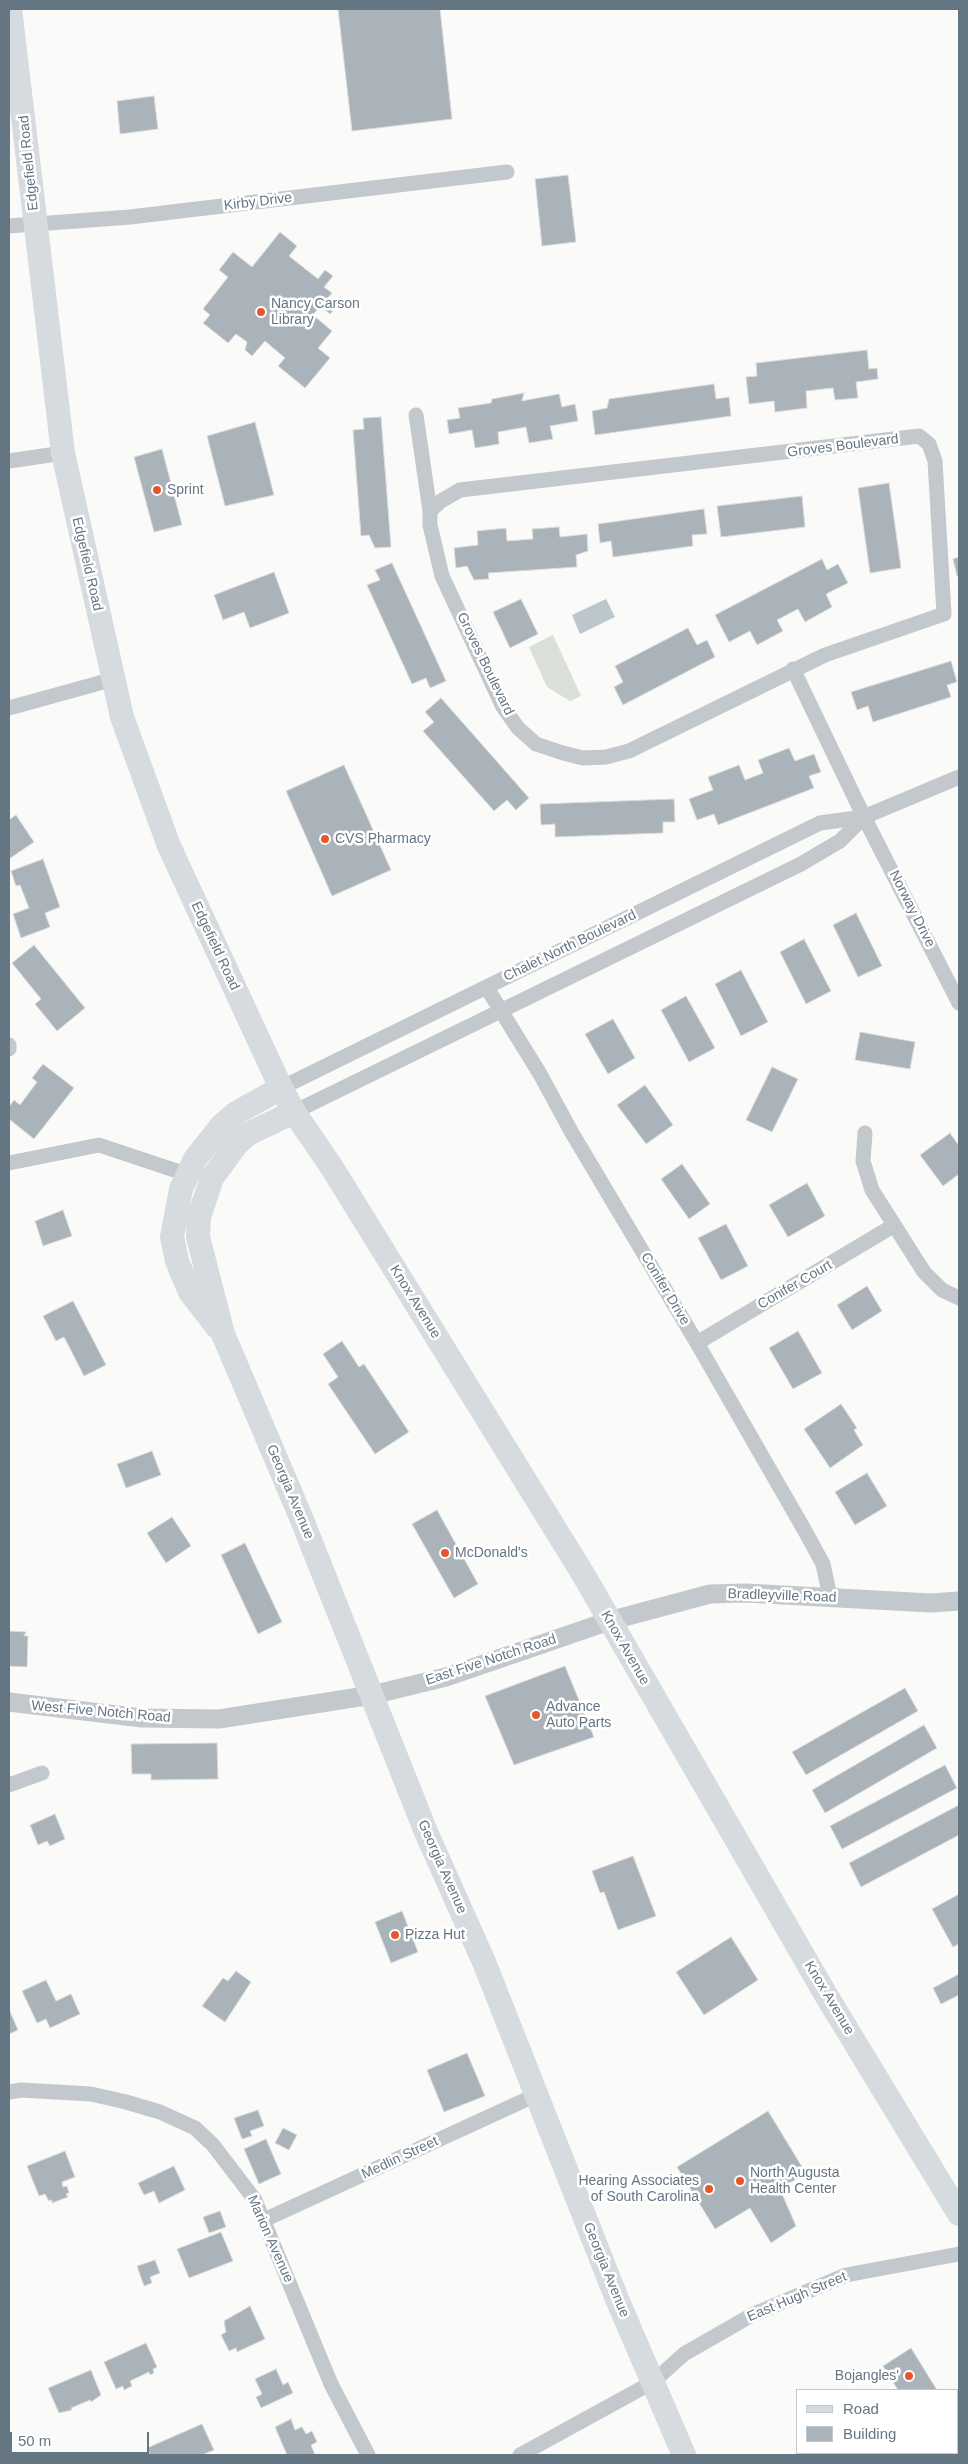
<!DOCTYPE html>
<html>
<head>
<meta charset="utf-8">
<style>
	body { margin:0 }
	#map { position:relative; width:968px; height:2464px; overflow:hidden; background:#fafaf8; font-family:Helvetica,sans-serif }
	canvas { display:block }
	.frame { position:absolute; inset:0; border:10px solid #657683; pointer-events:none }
	.legend { position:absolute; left:796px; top:2389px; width:162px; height:65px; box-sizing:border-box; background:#fff; border:1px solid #c1c8cd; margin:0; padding:6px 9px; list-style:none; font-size:15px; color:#657683 }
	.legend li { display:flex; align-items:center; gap:10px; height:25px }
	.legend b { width:25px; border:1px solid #c1c8cd }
	.scale { position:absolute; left:10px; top:2432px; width:139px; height:22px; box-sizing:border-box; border:2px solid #657683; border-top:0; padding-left:6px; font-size:15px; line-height:18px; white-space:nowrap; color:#657683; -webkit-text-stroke:4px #fff; paint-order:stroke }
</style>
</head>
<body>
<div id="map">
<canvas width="968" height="2464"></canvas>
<div class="frame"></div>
<ul class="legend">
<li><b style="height:6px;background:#d6dbdf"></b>Road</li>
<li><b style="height:14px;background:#aab3b9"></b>Building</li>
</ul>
<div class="scale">50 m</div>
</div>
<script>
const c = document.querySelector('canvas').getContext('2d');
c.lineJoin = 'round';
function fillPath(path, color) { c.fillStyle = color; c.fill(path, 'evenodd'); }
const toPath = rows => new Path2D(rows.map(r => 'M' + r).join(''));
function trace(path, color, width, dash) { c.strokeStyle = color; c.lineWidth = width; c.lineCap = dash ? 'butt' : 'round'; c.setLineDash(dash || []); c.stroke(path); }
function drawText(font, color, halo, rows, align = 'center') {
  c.font = font + ' Helvetica,sans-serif'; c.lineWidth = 5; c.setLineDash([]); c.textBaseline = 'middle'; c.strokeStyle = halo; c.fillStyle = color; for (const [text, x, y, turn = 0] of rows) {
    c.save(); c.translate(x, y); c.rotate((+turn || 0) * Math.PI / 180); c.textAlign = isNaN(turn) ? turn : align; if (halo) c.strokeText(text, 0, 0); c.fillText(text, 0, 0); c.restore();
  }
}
fillPath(toPath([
	[553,635,581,696,570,701,547,687,529,647]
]), '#dadfd7');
fillPath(toPath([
	[606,599,615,617,580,634,572,615]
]), '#bbc7cb');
const building = toPath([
	[338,9,440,9,452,119,352,131,338,9],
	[154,96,158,129,120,134,117,101,154,96],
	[568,175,576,242,542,246,535,179,568,175],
	[280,232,297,246,289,256,318,279,325,270,333,276,324,287,332,293,326,300,335,308,330,314,320,306,313,315,332,331,318,348,330,358,305,388,278,366,285,358,265,341,252,356,245,350,247,342,236,334,228,343,203,323,210,315,203,309,228,277,219,270,233,252,252,267,280,232],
	[867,350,869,369,877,368,878,379,856,382,858,398,835,400,833,388,806,391,807,408,775,412,774,401,749,404,746,377,757,376,756,363,867,350],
	[714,384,716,399,729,397,731,416,595,435,592,411,607,408,609,399,714,384],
	[524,393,522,401,559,394,562,407,575,404,578,421,550,426,553,439,529,443,526,427,498,432,499,444,475,448,472,430,449,434,447,420,460,418,458,408,491,403,492,399,524,393],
	[381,417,391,547,375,548,369,535,361,536,353,430,364,429,363,418,381,417],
	[255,422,274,495,225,506,207,436,255,422],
	[162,449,182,525,154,532,134,457,162,449],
	[889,483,901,568,870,573,858,488,889,483],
	[802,496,805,527,721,537,717,506,802,496],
	[704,509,707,534,692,535,693,546,613,557,611,541,600,543,598,524,704,509],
	[559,527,560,537,587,534,588,551,576,555,577,567,488,573,489,579,474,580,467,566,456,568,454,548,478,545,477,531,506,528,507,541,533,539,532,529,559,527],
	[959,557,959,576,957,576,953,559,959,557],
	[822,559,827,570,838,564,848,583,826,594,832,607,805,622,798,609,777,620,783,631,757,645,750,631,729,642,715,615,822,559],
	[392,563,446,681,430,688,426,678,412,684,367,585,380,580,375,570,392,563],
	[274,572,289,613,250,628,244,612,223,620,214,595,274,572],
	[521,599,538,634,510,648,493,612,521,599],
	[688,628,697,645,707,640,715,657,623,705,614,687,623,682,615,666,688,628],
	[951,661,957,682,947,685,951,697,873,722,868,706,857,710,851,692,951,661],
	[441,698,529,798,516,810,507,800,494,811,423,731,434,722,425,712,441,698],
	[789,748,795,761,814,754,821,772,809,776,814,788,718,825,714,814,697,820,689,799,713,790,708,777,739,765,745,780,763,773,758,760,789,748],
	[344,765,391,870,332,896,286,791,344,765],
	[674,799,675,822,663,822,663,833,555,837,555,824,541,825,540,804,674,799],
	[16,815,34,842,9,859,9,820,16,815],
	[43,859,60,907,45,913,50,927,21,938,13,914,29,908,20,885,16,886,11,871,43,859],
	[856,913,882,966,858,977,833,925,856,913],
	[804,939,831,991,806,1004,780,952,804,939],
	[34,945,85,1008,57,1031,35,1004,41,999,12,963,34,945],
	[741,970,768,1022,741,1036,715,984,741,970],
	[686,996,715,1048,689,1062,661,1010,686,996],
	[613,1019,635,1058,608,1074,585,1034,613,1019],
	[860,1032,915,1042,910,1069,855,1060,860,1032],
	[43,1064,74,1088,34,1139,9,1119,9,1107,14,1100,20,1105,37,1082,32,1078,43,1064],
	[772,1067,798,1079,772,1132,746,1120,772,1067],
	[645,1085,673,1125,646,1144,617,1105,645,1085],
	[950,1133,959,1146,959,1174,943,1186,920,1155,950,1133],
	[682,1164,710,1204,689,1219,661,1179,682,1164],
	[807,1183,825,1216,788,1237,769,1205,807,1183],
	[63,1210,72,1236,43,1246,35,1221,63,1210],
	[726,1224,748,1266,721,1280,698,1238,726,1224],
	[867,1286,882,1311,852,1330,837,1305,867,1286],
	[73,1301,106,1365,84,1376,64,1337,56,1341,43,1316,73,1301],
	[798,1331,822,1373,793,1389,769,1348,798,1331],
	[342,1341,359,1367,364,1364,409,1432,375,1454,328,1384,338,1377,323,1354,342,1341],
	[841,1404,857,1428,854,1430,863,1445,830,1468,804,1429,841,1404],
	[152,1451,161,1475,126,1488,117,1464,152,1451],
	[867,1473,887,1506,855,1525,835,1492,867,1473],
	[437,1510,478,1584,454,1598,412,1524,437,1510],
	[172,1517,191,1546,166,1563,147,1533,172,1517],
	[245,1543,282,1622,258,1634,221,1555,245,1543],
	[9,1631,26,1632,24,1636,28,1636,27,1667,9,1666,9,1631],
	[565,1666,594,1737,514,1765,485,1696,565,1666],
	[905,1688,918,1711,806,1775,792,1752,905,1688],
	[924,1725,937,1748,825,1813,812,1790,924,1725],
	[217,1743,218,1779,151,1780,151,1774,132,1774,131,1744,217,1743],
	[945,1765,957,1788,842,1849,830,1826,945,1765],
	[959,1805,959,1835,861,1887,849,1863,959,1805],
	[55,1814,65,1839,50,1846,47,1841,38,1845,30,1825,55,1814],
	[633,1856,656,1916,618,1930,604,1892,600,1893,592,1871,633,1856],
	[959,1894,959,1944,953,1947,932,1909,959,1894],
	[402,1911,418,1952,391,1963,375,1922,402,1911],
	[731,1937,758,1980,704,2015,676,1972,731,1937],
	[236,1971,251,1982,225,2022,202,2006,223,1978,228,1981,236,1971],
	[959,1974,959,1995,941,2004,933,1988,959,1974],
	[46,1980,56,2001,71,1994,80,2014,50,2028,46,2019,37,2023,22,1991,46,1980],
	[9,2009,18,2030,9,2034,9,2009],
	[467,2053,485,2096,444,2112,427,2070,467,2053],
	[258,2110,264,2126,250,2131,252,2136,242,2139,234,2118,258,2110],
	[768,2111,807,2175,779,2187,796,2226,771,2243,750,2208,715,2229,677,2167,768,2111],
	[283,2128,297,2135,289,2150,275,2143,283,2128],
	[266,2139,281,2174,259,2184,244,2149,266,2139],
	[65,2151,75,2177,62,2182,63,2187,67,2186,69,2193,66,2194,68,2197,52,2203,52,2200,49,2201,45,2194,39,2196,27,2166,65,2151],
	[174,2166,185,2190,159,2203,154,2191,144,2195,138,2183,174,2166],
	[220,2211,226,2227,209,2233,203,2217,220,2211],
	[221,2232,233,2261,189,2278,177,2249,221,2232],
	[155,2260,160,2273,150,2277,152,2283,144,2286,137,2266,155,2260],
	[250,2306,265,2339,237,2352,236,2348,229,2351,221,2335,226,2332,224,2321,250,2306],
	[146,2343,157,2367,153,2369,154,2373,150,2375,149,2372,130,2381,132,2386,124,2390,123,2386,116,2389,104,2362,146,2343],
	[911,2348,937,2390,898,2390,883,2366,911,2348],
	[276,2369,283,2385,288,2382,293,2393,261,2408,256,2397,262,2394,255,2379,276,2369],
	[91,2370,101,2395,91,2402,90,2400,71,2408,72,2410,59,2413,48,2388,91,2370],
	[291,2419,295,2430,302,2427,306,2434,312,2431,317,2442,311,2445,315,2455,287,2455,275,2427,291,2419],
	[202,2424,214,2450,202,2455,150,2455,147,2448,202,2424]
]);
fillPath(building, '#aab3b9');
trace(building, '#dcdcda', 1);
trace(toPath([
	[9,226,130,217,507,172],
	[416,415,430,511],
	[919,436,929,444,935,461,944,614,825,655,629,751,606,757,583,758,563,753,536,744,518,728,503,707,442,576,430,525,430,511,441,501,460,490,919,436],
	[9,461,63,453],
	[793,669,864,817,959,1003],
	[9,708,114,679],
	[487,988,540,1074,572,1133,697,1343,805,1531,823,1564,830,1597],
	[9,1045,9,1049],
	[281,1088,820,823,864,817,959,777],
	[294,1112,801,864,840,841,864,817],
	[865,1133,863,1161,872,1190,924,1272,942,1290,959,1298],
	[9,1163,99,1145,186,1174],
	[697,1343,893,1226],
	[9,1785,42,1773],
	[9,2092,21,2090,91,2094,126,2102,160,2112,195,2128,213,2145,255,2200,331,2384,368,2455],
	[264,2220,536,2095],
	[520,2455,653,2382,684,2354,752,2315,846,2275,959,2254]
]), '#c3c8cc', 15);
trace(toPath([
	[9,1702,142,1718,219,1719,372,1695,446,1677,609,1621,710,1594,746,1593,931,1603,959,1601]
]), '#c3c8cc', 19);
trace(toPath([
	[10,9,63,453,122,717,169,846,281,1088,294,1112,331,1166,583,1574,826,1995,959,2214],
	[294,1112,248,1134,236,1145,212,1178,199,1217,198,1237,223,1334,300,1515,426,1832,484,1962,617,2299,684,2455],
	[217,1327,190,1292,177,1261,172,1237,181,1189,195,1159,222,1125,236,1113,281,1088]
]), '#d6dbdf', 24);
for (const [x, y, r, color] of [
	[261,312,5,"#e4572e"],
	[157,490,5,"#e4572e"],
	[325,839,5,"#e4572e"],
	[445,1553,5,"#e4572e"],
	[536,1715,5,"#e4572e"],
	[395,1935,5,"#e4572e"],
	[740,2181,5,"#e4572e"],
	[709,2189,5,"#e4572e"],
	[909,2376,5,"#e4572e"]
]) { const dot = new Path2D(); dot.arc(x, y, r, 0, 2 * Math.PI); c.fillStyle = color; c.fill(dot); trace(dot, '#fff', 2); }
drawText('14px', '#657683', '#fff', [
	["Edgefield Road",29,163,-96],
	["Kirby Drive",258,202,-7],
	["Groves Boulevard",843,446,-7],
	["Edgefield Road",87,564,77],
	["Groves Boulevard",485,664,64],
	["Norway Drive",912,909,63],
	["Edgefield Road",215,946,65],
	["Chalet North Boulevard",570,946,-26],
	["Conifer Court",795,1285,-30],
	["Conifer Drive",665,1289,59],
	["Knox Avenue",415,1302,58],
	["Georgia Avenue",290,1492,67],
	["Bradleyville Road",782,1596,2],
	["Knox Avenue",625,1648,60],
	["East Five Notch Road",491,1660,-18],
	["West Five Notch Road",101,1712,5],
	["Georgia Avenue",442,1867,66],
	["Knox Avenue",829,1998,59],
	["Medlin Street",400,2158,-25],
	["Marion Avenue",270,2239,66],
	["Georgia Avenue",606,2270,68],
	["East Hugh Street",797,2297,-23]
]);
drawText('14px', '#657683', '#fff', [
	["Nancy Carson",271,304],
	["Library",271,320],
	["Sprint",167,490],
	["CVS Pharmacy",335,839],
	["McDonald's",455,1553],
	["Advance",546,1707],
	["Auto Parts",546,1723],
	["Pizza Hut",405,1935],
	["North Augusta",750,2173],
	["Health Center",750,2189],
	["Hearing Associates",699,2181,"right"],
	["of South Carolina",699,2197,"right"],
	["Bojangles'",899,2376,"right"]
], 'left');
</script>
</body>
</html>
